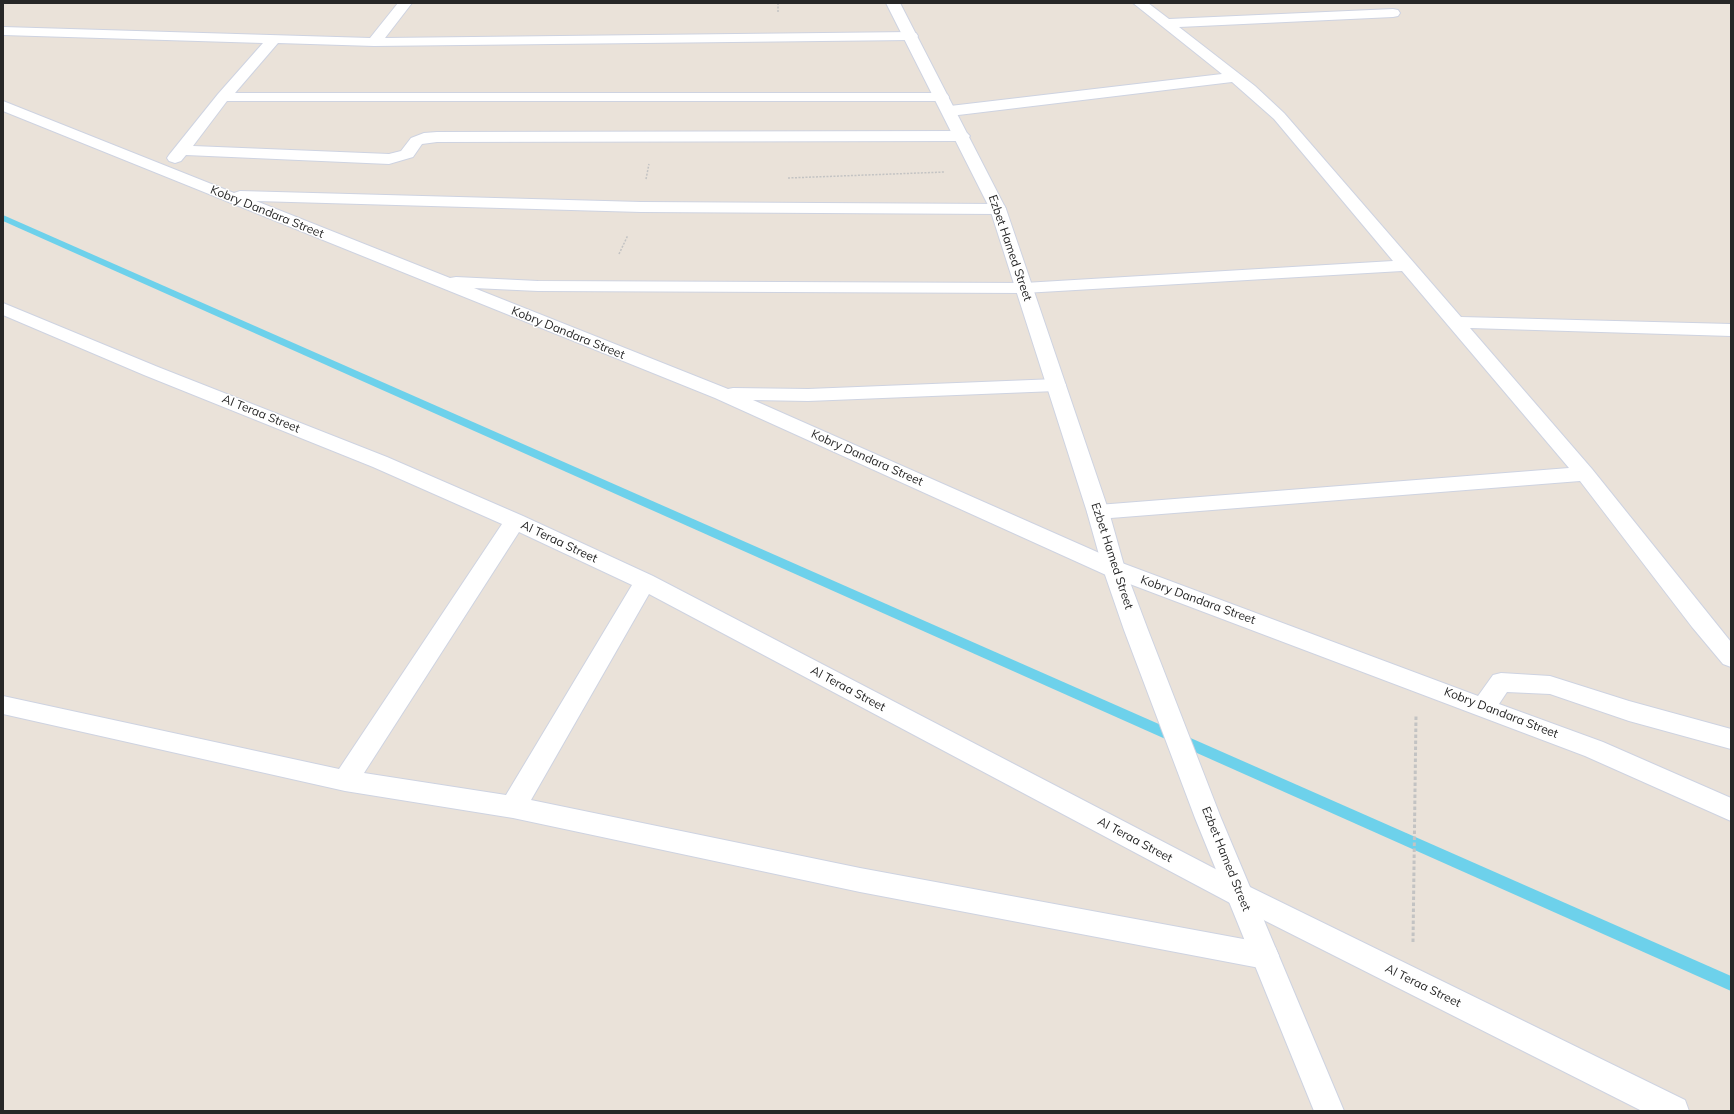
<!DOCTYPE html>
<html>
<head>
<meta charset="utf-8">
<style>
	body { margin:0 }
	#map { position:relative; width:1734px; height:1114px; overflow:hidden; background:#eae2d9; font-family:Mulish,sans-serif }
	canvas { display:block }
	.frame { position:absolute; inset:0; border:4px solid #272727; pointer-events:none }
</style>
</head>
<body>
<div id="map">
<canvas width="1734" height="1114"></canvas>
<div class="frame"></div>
</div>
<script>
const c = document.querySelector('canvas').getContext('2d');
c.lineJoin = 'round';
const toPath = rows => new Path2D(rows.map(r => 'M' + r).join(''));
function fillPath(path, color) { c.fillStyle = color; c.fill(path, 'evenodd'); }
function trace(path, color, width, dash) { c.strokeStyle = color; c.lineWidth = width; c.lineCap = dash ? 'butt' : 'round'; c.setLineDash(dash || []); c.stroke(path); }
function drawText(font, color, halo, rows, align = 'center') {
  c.font = font + ' Mulish,sans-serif'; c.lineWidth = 3; c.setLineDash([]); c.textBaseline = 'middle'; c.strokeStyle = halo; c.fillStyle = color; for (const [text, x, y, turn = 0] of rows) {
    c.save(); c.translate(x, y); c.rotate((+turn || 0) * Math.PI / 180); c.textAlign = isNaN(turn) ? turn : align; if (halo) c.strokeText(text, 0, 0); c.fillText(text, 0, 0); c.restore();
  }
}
fillPath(toPath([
	[3,215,1731,976,1731,991,3,221,3,215]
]), '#6dd1eb');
const street = toPath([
	[398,3,412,3,385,38,911,32,916,33,918,36,916,39,911,40,374,46,278,43,235,93,942,93,947,94,949,97,947,100,942,101,227,101,193,146,389,154,401,151,411,138,424,133,437,132,962,131,967,133,970,136,967,139,962,141,437,142,422,144,413,157,389,164,186,155,181,161,175,163,169,161,167,158,169,155,218,94,263,43,3,35,3,27,370,38,398,3],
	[1133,3,1148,3,1169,19,1393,9,1398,10,1400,13,1398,16,1393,17,1179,27,1255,86,1284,113,1461,317,1731,324,1731,336,1470,328,1592,469,1731,642,1731,667,1723,664,1692,627,1580,481,1098,519,1090,517,1087,512,1090,507,1098,505,1569,468,1402,271,1024,293,538,291,474,288,728,389,733,388,808,389,1056,379,1063,381,1066,385,1063,389,1056,391,808,401,753,400,1122,563,1478,696,1493,675,1501,673,1550,676,1629,701,1731,729,1731,749,1629,721,1550,694,1507,692,1499,704,1603,742,1731,798,1731,821,1585,756,1106,575,715,398,3,111,3,101,234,193,240,191,641,202,998,204,1004,205,1006,209,1004,213,998,214,641,212,256,201,450,278,456,277,538,281,1024,283,1393,261,1274,119,1232,82,950,116,945,114,942,111,945,108,950,106,1222,74,1133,3],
	[3,303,158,367,387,457,523,516,653,576,1250,887,1685,1100,1689,1111,1642,1111,1230,903,649,594,531,800,860,868,1265,943,1275,947,1279,956,1275,965,1265,969,860,892,513,818,345,791,3,714,3,696,339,769,502,524,373,467,144,375,3,315,3,303],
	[519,532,632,585,506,795,364,773,519,532]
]);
const secondary = toPath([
	[886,3,900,3,1006,209,1109,512,1125,569,1148,630,1221,818,1344,1111,1314,1111,1195,818,1124,630,1103,569,1087,512,990,209,886,3]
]);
trace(street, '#ced3e1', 2);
trace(secondary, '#ced3e1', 2);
trace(toPath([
	[778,3,778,12],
	[788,178,945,172],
	[646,179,649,164],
	[619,254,628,235]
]), '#c3c3c3', 1.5, [2, 1.5]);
trace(toPath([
	[1413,942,1416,715]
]), '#c3c3c3', 3, [3.5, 2.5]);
fillPath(street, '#fff');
fillPath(secondary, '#fff');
drawText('12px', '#272727', '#fff', [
	["Kobry Dandara Street",267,212,22],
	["Ezbet Hamed Street",1010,248,71],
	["Kobry Dandara Street",568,333,22],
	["Al Teraa Street",261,414,22],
	["Kobry Dandara Street",867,458,24],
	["Al Teraa Street",559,542,25],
	["Ezbet Hamed Street",1112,556,72],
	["Kobry Dandara Street",1198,600,20],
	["Al Teraa Street",848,689,28],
	["Kobry Dandara Street",1501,713,21],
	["Al Teraa Street",1135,840,28],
	["Ezbet Hamed Street",1226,859,68],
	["Al Teraa Street",1423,986,26]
]);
</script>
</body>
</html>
